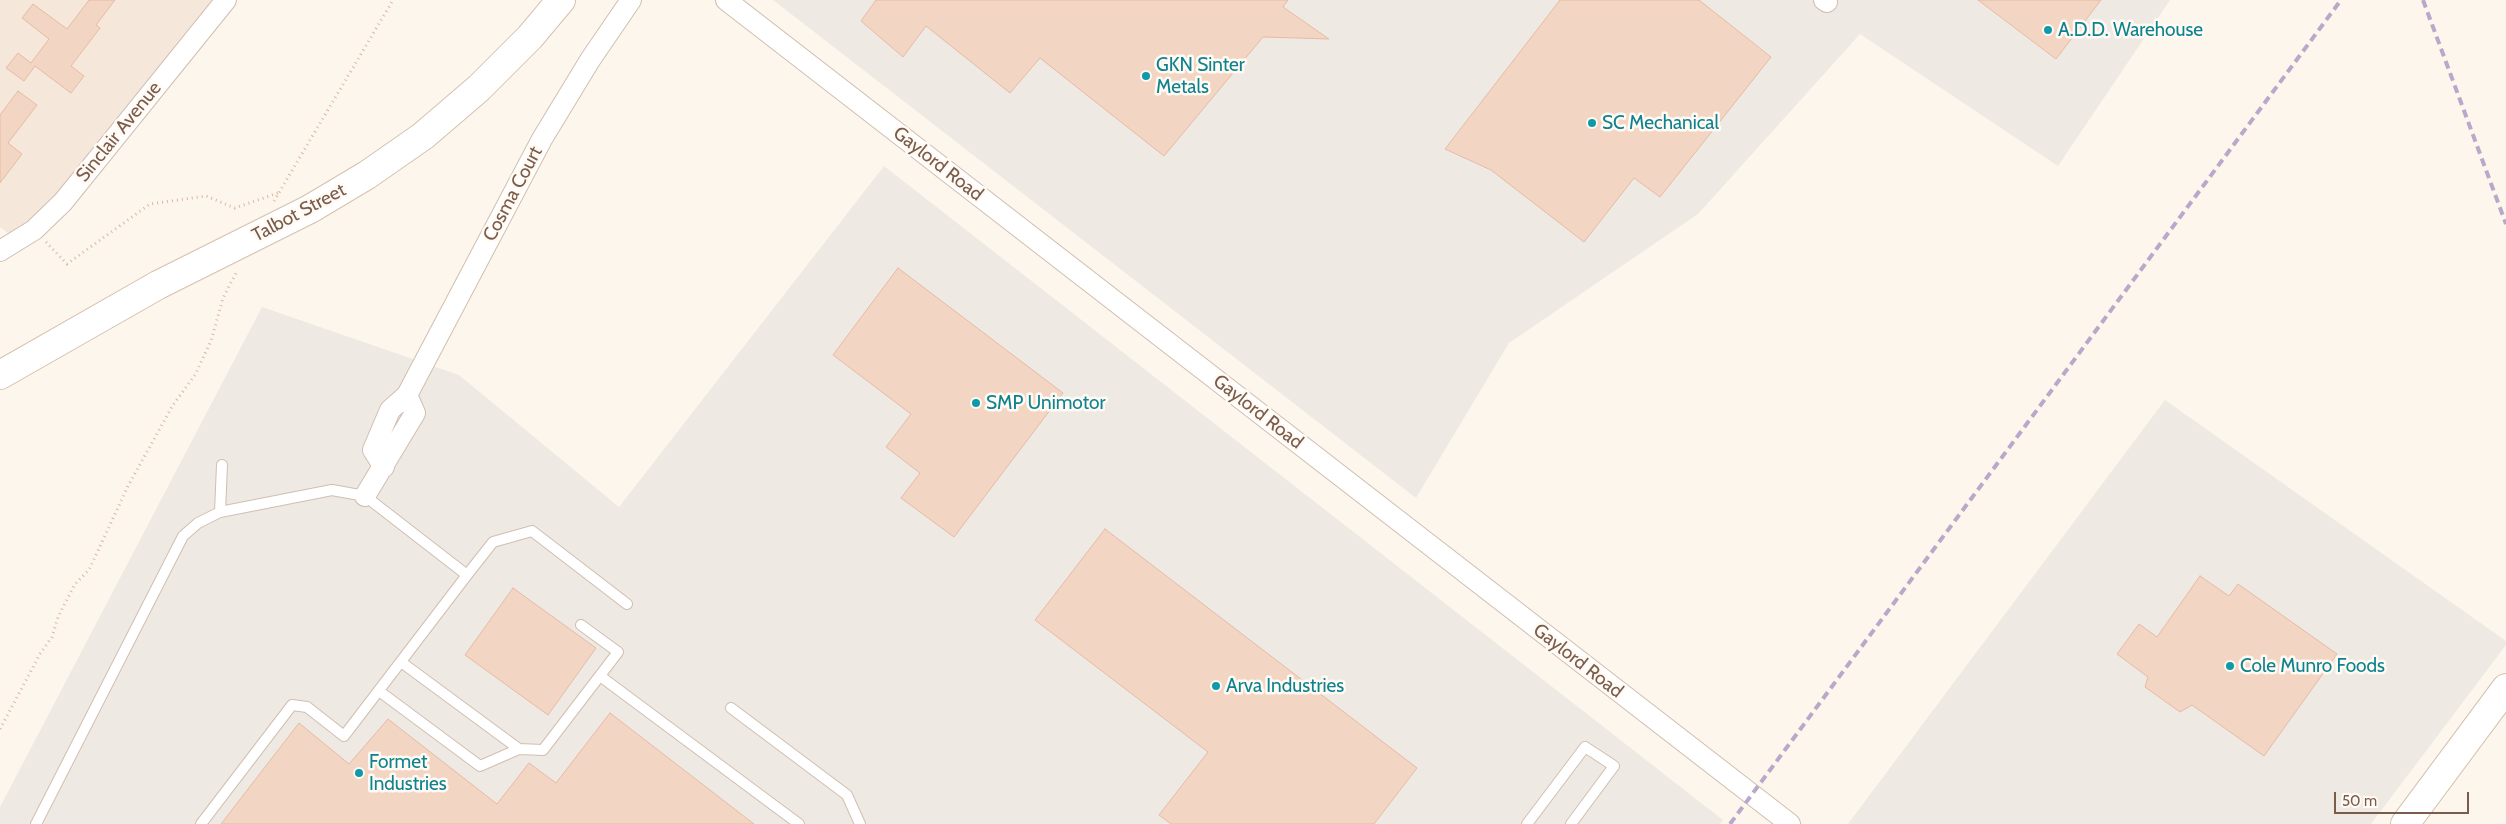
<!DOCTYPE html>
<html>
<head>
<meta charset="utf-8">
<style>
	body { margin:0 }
	#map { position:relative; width:2506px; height:824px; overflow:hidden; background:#fdf6ec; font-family:Cabin,sans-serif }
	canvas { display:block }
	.scale { position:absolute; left:2334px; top:792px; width:135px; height:22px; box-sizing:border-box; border:2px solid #7a5c4d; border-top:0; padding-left:6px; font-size:15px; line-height:18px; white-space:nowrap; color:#7a5c4d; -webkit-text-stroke:4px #fffaf3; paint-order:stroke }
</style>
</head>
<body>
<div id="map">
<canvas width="2506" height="824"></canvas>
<div class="scale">50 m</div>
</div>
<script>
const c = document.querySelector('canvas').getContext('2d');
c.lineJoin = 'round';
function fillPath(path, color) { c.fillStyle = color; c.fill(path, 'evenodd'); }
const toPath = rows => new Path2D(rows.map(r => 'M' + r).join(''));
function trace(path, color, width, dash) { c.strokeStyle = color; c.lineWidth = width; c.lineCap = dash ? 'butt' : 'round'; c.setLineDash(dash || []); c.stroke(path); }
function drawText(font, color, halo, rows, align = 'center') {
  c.font = font + ' Cabin,sans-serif'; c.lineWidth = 5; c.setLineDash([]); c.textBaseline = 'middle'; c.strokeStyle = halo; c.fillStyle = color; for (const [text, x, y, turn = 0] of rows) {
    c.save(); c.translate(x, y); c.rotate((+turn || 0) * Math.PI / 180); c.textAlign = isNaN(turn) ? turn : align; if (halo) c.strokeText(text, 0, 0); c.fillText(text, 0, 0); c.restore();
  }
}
fillPath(toPath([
	[0,0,215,0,62,190,26,225,9,234,0,227]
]), '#f5e8da');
fillPath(toPath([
	[773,0,2170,0,2058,166,1860,34,1698,214,1509,343,1416,498],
	[884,166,1723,820,1720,824,0,824,0,807,262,307,459,375,619,507],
	[2165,400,2506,641,2506,645,2371,824,1848,824]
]), '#efe9e4');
const building = toPath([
	[89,0,115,0,96,25,100,28,71,66,84,76,71,93,35,66,24,81,6,68,18,53,31,63,49,39,22,18,33,4,67,29,89,0],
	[876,0,1288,0,1283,7,1329,39,1263,37,1164,156,1040,58,1010,93,926,26,903,57,861,21,876,0],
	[1560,0,1699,0,1771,57,1660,197,1634,178,1584,242,1491,170,1445,149,1560,0],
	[1978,0,2101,0,2056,59,1978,0],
	[18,91,37,105,8,143,22,154,0,183,0,115,18,91],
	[898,268,1063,393,954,537,901,498,920,473,886,447,911,414,833,355,898,268],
	[1105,529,1417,768,1374,824,1171,824,1159,815,1208,752,1035,620,1105,529],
	[2200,576,2229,596,2238,584,2337,654,2264,756,2192,705,2180,712,2145,687,2148,677,2117,654,2139,624,2157,637,2200,576],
	[513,588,596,648,548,715,465,655,513,588],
	[610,713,754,824,221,824,299,723,349,764,388,719,497,804,529,763,556,783,610,713]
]);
fillPath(building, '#f3d5c3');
trace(building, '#e6bba3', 1);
const lane = toPath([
	[220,512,222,465],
	[467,575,493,542,532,531,627,604],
	[401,662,519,749,543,750,618,652,581,625],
	[600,676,799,824],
	[379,691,480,766,519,749],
	[731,708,847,795,860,824],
	[36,824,183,536,198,523,220,512,332,490,365,496,467,575,344,736,307,707,292,705,201,824],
	[1527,824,1585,747,1614,766,1571,824]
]);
const street = toPath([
	[726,0,1790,824],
	[1824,0,1827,2],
	[0,251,34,230,63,202,226,0],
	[384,467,373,450,390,410,407,395,542,139,590,60,631,0],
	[365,496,415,413,407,395]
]);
const secondary = toPath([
	[310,209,367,175,423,136,479,88,530,37,561,0],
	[0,375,158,285],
	[2405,824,2506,688]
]);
trace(lane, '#d1beb0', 12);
trace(street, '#d1beb0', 22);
trace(secondary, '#d6c0b0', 30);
trace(toPath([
	[274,201,393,0],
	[46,242,67,264,150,204,206,196,235,208,278,193],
	[0,729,40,654,52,637,58,617,75,584,89,570,128,486,173,405,195,375,211,341,223,298,237,271]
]), '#d9b8a5', 3, [1, 4]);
trace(lane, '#fff', 10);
trace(street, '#fff', 20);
trace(secondary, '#fff', 28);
trace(toPath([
	[2423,0,2506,224],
	[1730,824,2341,0]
]), '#b9a8c9', 4, [8, 5]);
const secondaryBridge = toPath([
	[158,285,310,209]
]);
trace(secondaryBridge, '#d6c0b0', 30, []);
trace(secondaryBridge, '#fff', 28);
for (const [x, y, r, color] of [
	[2048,30,5,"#0f9aa8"],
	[1146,76,5,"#0f9aa8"],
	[1592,123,5,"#0f9aa8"],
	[976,403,5,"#0f9aa8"],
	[2230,666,5,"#0f9aa8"],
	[1216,686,5,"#0f9aa8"],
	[359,773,5,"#0f9aa8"]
]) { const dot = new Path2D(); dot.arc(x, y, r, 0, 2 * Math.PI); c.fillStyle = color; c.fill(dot); trace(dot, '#fffaf3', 2); }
drawText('19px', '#0d838f', '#fffaf3', [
	["A.D.D. Warehouse",2058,30],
	["GKN Sinter",1156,65],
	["Metals",1156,87],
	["SC Mechanical",1602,123],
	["SMP Unimotor",986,403],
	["Cole Munro Foods",2240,666],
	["Arva Industries",1226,686],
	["Formet",369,762],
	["Industries",369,784]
], 'left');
drawText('19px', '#7a5c4d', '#fffaf3', [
	["Sinclair Avenue",119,132,-51],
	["Gaylord Road",938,164,38],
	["Cosma Court",513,194,-62],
	["Talbot Street",299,213,-28],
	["Gaylord Road",1258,412,38],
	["Gaylord Road",1578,661,38]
]);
</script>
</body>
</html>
